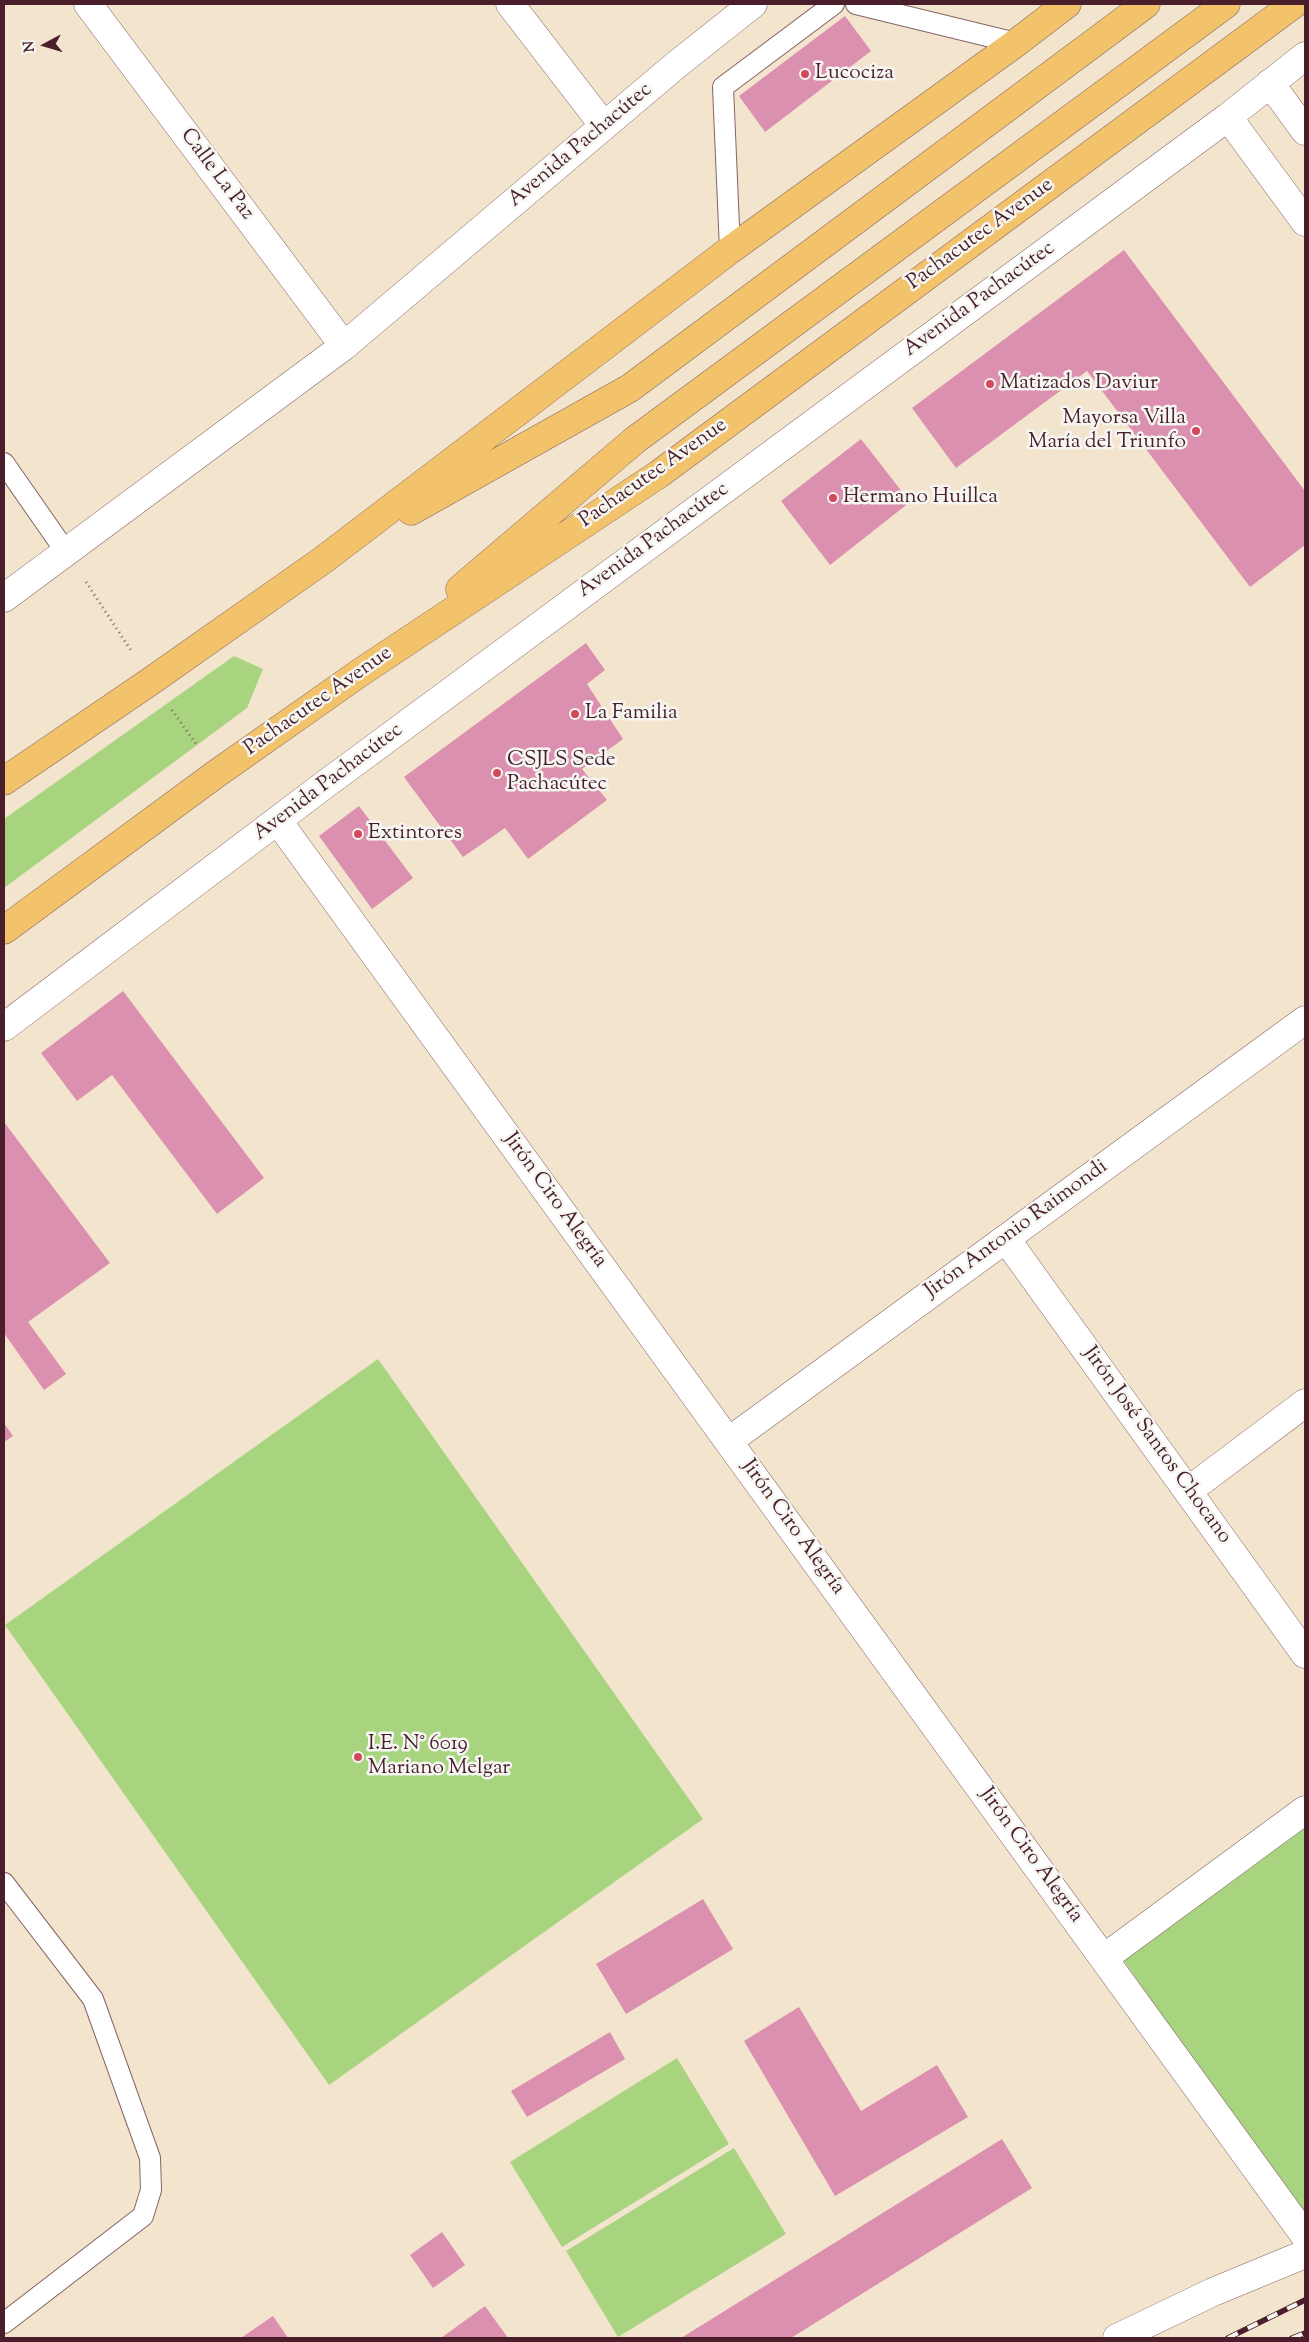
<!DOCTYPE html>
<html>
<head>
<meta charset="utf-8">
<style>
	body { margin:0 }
	#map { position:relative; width:1309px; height:2342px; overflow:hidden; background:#f3e4ce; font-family:"Sorts Mill Goudy",serif }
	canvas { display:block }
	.frame { position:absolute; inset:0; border:5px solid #4a1f2b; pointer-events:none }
	.north { position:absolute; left:20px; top:20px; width:50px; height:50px; -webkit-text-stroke:4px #f6f6f2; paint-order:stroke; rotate:264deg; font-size:14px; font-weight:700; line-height:20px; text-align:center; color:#4a1f2b }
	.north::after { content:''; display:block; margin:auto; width:18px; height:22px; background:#4a1f2b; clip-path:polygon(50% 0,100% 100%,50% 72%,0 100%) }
</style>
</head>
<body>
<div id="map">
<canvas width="1309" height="2342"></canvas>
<div class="frame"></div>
<div class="north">N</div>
</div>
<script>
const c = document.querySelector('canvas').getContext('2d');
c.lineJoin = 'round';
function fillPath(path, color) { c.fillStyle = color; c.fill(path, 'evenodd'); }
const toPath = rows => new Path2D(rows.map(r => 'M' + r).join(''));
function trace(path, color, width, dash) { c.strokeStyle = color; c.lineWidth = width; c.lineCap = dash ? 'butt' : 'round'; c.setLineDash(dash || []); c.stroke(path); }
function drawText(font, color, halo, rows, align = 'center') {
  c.font = font + ' "Sorts Mill Goudy",serif'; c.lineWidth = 5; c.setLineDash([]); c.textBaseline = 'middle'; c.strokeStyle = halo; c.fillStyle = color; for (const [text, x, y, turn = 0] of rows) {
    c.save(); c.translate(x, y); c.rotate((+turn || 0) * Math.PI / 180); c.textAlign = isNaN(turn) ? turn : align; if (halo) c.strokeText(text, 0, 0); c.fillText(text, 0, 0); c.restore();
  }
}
fillPath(toPath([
	[234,656,263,669,247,708,4,888,4,819],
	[378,1359,703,1819,329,2085,5,1625],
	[1305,1820,1305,2224,1122,1958],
	[677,2058,729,2144,562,2247,510,2162],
	[734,2148,786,2234,618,2337,566,2251]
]), '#a8d480');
fillPath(toPath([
	[845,16,871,51,765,132,739,96],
	[1124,250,1305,491,1305,545,1250,587,1087,371,956,468,912,408],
	[861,439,910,502,830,565,781,501],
	[586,643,605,670,587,684,623,739,582,769,607,800,528,859,505,828,463,857,404,777],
	[359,806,413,878,372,909,319,836],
	[123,991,264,1178,217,1214,112,1075,77,1101,41,1053],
	[4,1122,110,1263,28,1322,66,1374,44,1390,4,1333],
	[4,1423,13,1436,4,1442],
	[703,1899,733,1949,626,2014,596,1964],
	[799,2007,861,2111,937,2065,968,2117,835,2196,744,2041],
	[610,2032,625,2059,527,2117,511,2091],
	[1002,2139,1032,2188,791,2338,681,2338],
	[442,2232,465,2265,433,2288,410,2255],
	[485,2306,508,2338,441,2338],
	[273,2316,288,2338,241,2338]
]), '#dc90af');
const service = toPath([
	[856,4,1016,43],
	[730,250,723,87,834,4],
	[4,463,66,552],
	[4,1883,93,1999,150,2158,151,2190,143,2216,4,2323]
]);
const minor = toPath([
	[88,4,344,346],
	[510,4,604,126],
	[1270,83,1305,131],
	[1228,117,1305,222],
	[4,598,344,346,676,65,753,4],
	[278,821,1305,2236],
	[4,1027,323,786,1228,117,1305,56],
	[1006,1239,1305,1654],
	[729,1441,1305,1020],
	[1188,1491,1305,1403],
	[1104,1958,1305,1810]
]);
const tertiary = toPath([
	[1117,2338,1213,2292,1305,2254]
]);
const primary = toPath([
	[411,511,630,388,1146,4],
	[460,589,635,440,1226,4],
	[4,781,151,681,323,560,730,250,1016,43,1067,4],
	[4,930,216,774,361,672,659,474,1294,4]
]);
trace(service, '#856464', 22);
trace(minor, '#856464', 29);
trace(tertiary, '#856464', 29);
trace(primary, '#856464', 29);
trace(toPath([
	[86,582,132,652],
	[172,710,196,744]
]), '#856464', 3, [1, 4]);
trace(service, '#fff', 20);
trace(minor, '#fff', 28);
trace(tertiary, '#fff', 28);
trace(primary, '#f2c36a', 28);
const rail = toPath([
	[1228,2338,1305,2300],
	[1292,2338,1305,2333]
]);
trace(rail, '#4a1f2b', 5.5);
trace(rail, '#f6f6f2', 4, [11]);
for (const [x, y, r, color] of [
	[805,74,5,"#d1495b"],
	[990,384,5,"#d1495b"],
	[1196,431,5,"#d1495b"],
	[833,498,5,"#d1495b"],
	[575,714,5,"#d1495b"],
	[497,773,5,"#d1495b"],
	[358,834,5,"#d1495b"],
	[358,1757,5,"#d1495b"]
]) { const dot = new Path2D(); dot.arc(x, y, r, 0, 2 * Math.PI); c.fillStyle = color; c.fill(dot); trace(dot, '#f6f6f2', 2); }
drawText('21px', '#4a1f2b', '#f6f6f2', [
	["Lucociza",815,74],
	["Matizados Daviur",1000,384],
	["Mayorsa Villa",1186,419,"right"],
	["María del Triunfo",1186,443,"right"],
	["Hermano Huillca",843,498],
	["La Familia",585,714],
	["CSJLS Sede",507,761],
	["Pachacútec",507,785],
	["Extintores",368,834],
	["I.E. N° 6019",368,1745],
	["Mariano Melgar",368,1769]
], 'left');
drawText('21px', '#4a1f2b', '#f6f6f2', [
	["Avenida Pachacútec",581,146,-40],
	["Calle La Paz",216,175,53],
	["Pachacutec Avenue",981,235,-36],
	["Avenida Pachacútec",980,300,-36],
	["Pachacutec Avenue",654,474,-35],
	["Avenida Pachacútec",654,541,-36],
	["Pachacutec Avenue",319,702,-35],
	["Avenida Pachacútec",329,783,-37],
	["Jirón Ciro Alegría",554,1201,54],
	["Jirón Antonio Raimondi",1017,1230,-36],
	["Jirón José Santos Chocano",1156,1446,54],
	["Jirón Ciro Alegría",792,1528,54],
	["Jirón Ciro Alegría",1030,1856,54]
]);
</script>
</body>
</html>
